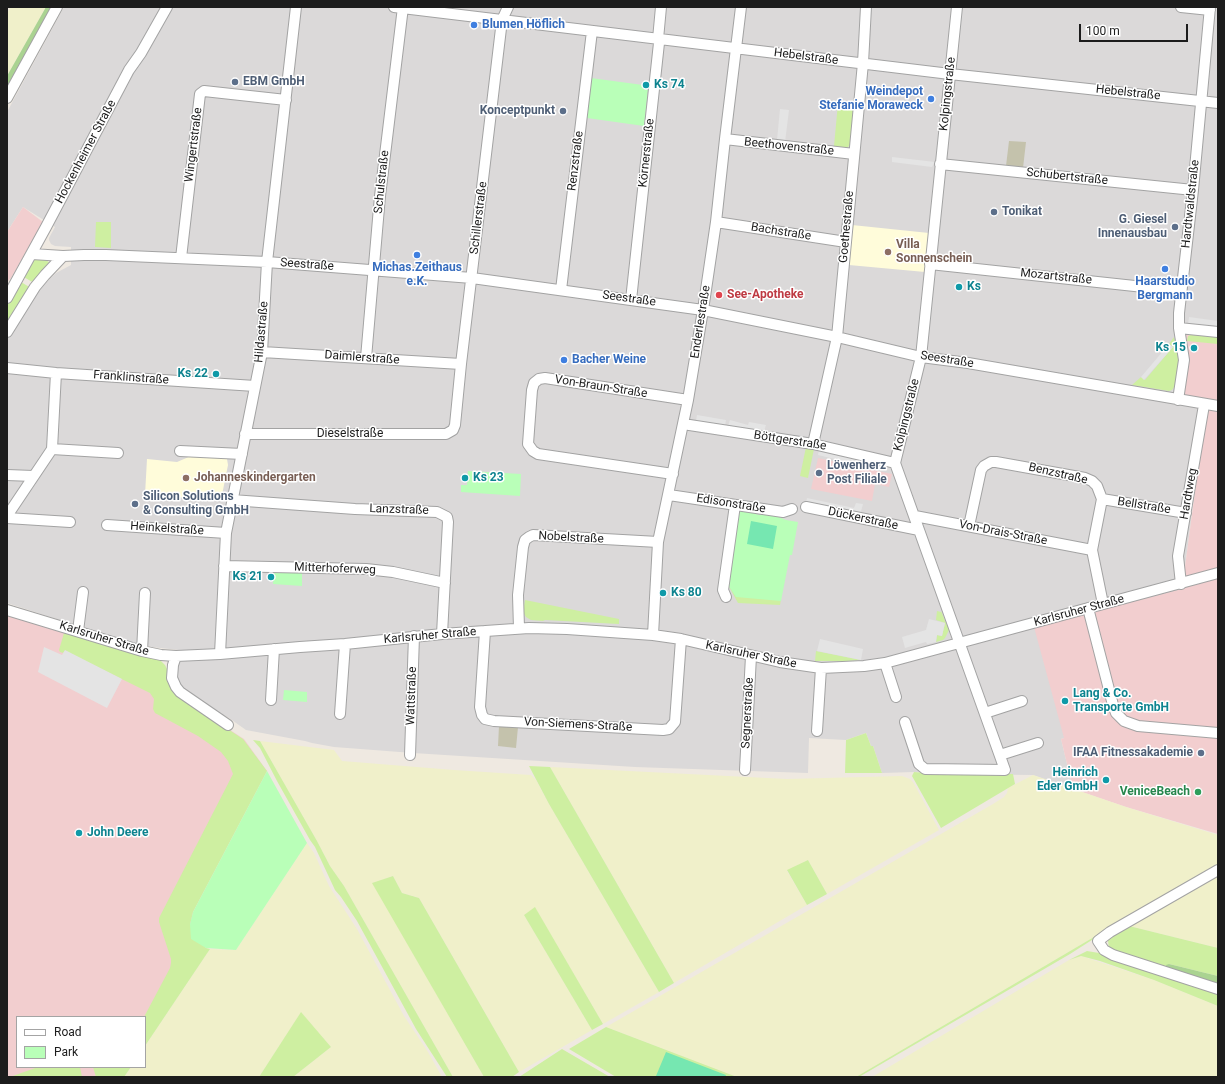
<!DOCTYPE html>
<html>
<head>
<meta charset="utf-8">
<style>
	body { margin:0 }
	#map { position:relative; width:1225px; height:1084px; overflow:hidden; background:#efe9e1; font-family:Roboto,sans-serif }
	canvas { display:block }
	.frame { position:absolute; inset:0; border:8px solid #1c1c1c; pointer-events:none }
	.legend { position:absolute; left:16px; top:1016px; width:130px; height:52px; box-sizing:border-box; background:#fff; border:1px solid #a4a4a4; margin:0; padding:5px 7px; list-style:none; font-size:12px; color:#1c1c1c }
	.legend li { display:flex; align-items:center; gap:8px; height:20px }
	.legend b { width:20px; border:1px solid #a4a4a4 }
	.scale { position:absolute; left:1079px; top:24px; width:109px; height:18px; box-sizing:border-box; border:2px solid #1c1c1c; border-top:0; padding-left:5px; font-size:12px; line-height:14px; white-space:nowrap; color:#1c1c1c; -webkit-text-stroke:3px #fff; paint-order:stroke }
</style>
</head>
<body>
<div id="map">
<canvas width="1225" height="1084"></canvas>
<div class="frame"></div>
<ul class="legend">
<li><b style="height:5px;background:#fff"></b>Road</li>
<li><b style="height:11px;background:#b9ffb8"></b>Park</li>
</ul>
<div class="scale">100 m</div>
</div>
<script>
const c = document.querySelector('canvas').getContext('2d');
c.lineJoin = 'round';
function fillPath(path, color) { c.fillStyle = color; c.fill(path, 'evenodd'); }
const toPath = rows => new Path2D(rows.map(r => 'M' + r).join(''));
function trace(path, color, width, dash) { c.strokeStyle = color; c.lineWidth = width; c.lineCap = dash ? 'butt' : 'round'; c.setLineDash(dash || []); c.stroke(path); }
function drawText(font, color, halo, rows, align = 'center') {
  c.font = font + ' Roboto,sans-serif'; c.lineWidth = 3; c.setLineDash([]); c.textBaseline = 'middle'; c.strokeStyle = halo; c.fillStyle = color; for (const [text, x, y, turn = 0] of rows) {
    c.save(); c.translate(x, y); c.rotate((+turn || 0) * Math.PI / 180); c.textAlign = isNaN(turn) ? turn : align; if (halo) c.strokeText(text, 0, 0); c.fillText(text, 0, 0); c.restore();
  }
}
fillPath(toPath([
	[64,7,1218,7,1218,335,1207,402,1182,589,1064,738,1061,739,1073,789,1033,775,938,774,914,772,882,773,873,746,871,746,866,733,846,740,809,738,808,773,635,767,413,753,334,747,312,743,305,741,246,730,229,718,182,692,175,681,178,650,152,647,128,642,7,603,7,339,39,289,56,273,71,265,71,247,55,246,51,244,49,240,49,238,55,227,23,207,7,232,7,112]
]), '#dbd9d9');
fillPath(toPath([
	[23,207,43,222,11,278,7,282,7,232],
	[1185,332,1218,335,1218,834,1126,807,1073,789,1061,739,1064,738,1034,627,1182,589,1207,402,1184,399],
	[818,458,892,474,889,487,875,484,872,501,811,489],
	[7,615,160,663,175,694,244,739,267,771,193,912,191,939,145,1017,17,1017,17,1067,119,1067,114,1077,7,1077]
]), '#f2cecf');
fillPath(toPath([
	[852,225,929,233,925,272,849,265],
	[191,456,224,458,227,459,228,465,221,500,145,495,147,459,177,462]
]), '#fffcda');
fillPath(toPath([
	[1009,141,1026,142,1023,168,1006,166],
	[499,726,518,727,516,748,498,746]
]), '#c4c2ac');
fillPath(toPath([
	[11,7,46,7,7,76,7,13],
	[260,741,334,750,342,761,454,770,531,775,536,780,549,804,659,992,603,1024,535,908,524,915,592,1030,519,1072,419,898,402,893,393,876,373,883,484,1077,453,1077,344,886,330,866,317,841],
	[550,767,787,779,902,776,910,779,913,782,939,830,827,894,808,860,787,871,807,905,674,983],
	[1033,775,1126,807,1218,835,1218,864,856,1077,737,1077,606,1027,993,804,1004,797,1007,793,1008,788],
	[307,843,314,853,329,886,357,929,404,1016,428,1052,442,1077,293,1077,331,1047,301,1013,259,1077,124,1077,131,1067,145,1067,145,1046,210,949,236,950],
	[1218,873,1218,948,1129,926],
	[1081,956,1154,980,1218,1006,1218,1077,872,1077,1069,960]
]), '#f0f0ca');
fillPath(toPath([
	[838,103,855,105,851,144,847,148,834,146],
	[96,222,111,222,111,248,95,247],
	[35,258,46,260,50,263,34,283,22,276],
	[21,282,31,288,7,327,7,306],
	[1191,335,1218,337,1218,344,1187,341,1188,336],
	[1174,337,1179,363,1175,386,1172,390,1169,391,1132,385,1141,377,1145,380,1173,347,1169,344],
	[806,447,814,449,808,478,800,476],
	[728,585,781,599,780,605,738,603],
	[525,600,619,619,619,624,545,620,543,621,531,620,526,617,523,612],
	[937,611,941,612,941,611,949,630,945,638,943,640,936,642,937,635,942,636,945,623,936,620],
	[64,633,160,660,165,665,168,671,205,714,243,739,267,771,193,912,190,924,206,948,210,949,145,1046,145,1017,144,1017,170,968,171,963,171,959,159,922,159,918,233,774,228,761,221,752,198,736,155,713,153,709,154,699,150,693,65,651,63,653,60,652,59,650],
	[816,651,861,660,846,661,815,661],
	[866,733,871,746,873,746,882,773,845,773,846,740],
	[253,740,260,741,317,841,330,866,344,886,453,1077,447,1077,416,1029,357,921,341,897,335,890,315,847,310,840,277,781,260,748],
	[529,766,550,767,674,983,659,992,549,804],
	[914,772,938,774,1013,774,1015,784,941,828,912,776],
	[808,860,827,894,807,905,787,870],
	[1218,864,1218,867,1106,931,1070,954,859,1077,856,1077],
	[393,876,402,893,419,898,519,1072,512,1077,484,1077,372,883],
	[535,907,603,1024,592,1030,524,915],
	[1129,926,1218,948,1218,976,1169,964,1167,968,1119,954,1109,948,1108,941,1109,938],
	[1087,951,1099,953,1218,992,1218,1006,1154,980,1100,961,1081,956,1069,960],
	[301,1012,331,1047,293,1077,259,1077],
	[606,1027,737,1077,616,1077,569,1049],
	[562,1049,610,1077,519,1077],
	[38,1067,80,1067,82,1077,10,1077],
	[93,1067,131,1067,124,1077,96,1077]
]), '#ceefa1');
fillPath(toPath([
	[46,7,54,7,7,92,7,76],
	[1169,964,1218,976,1218,986,1167,968,1166,965]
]), '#aad391');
fillPath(toPath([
	[591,78,643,85,643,89,648,90,644,126,587,118],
	[468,471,521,474,520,496,461,492,461,485,467,485],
	[738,509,755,512,755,514,761,515,762,513,774,515,786,520,798,522,792,555,790,555,781,601,736,597,728,585],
	[274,570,302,571,302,586,273,584],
	[284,690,307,692,307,702,283,700],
	[267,771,307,843,236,950,206,948,191,939,190,924,193,912]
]), '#b9ffb8');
fillPath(toPath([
	[751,521,777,526,773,549,747,544],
	[666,1052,726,1075,725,1077,659,1077,656,1076]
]), '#76e7b1');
fillPath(toPath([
	[780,109,789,110,785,142,777,140],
	[892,157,935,162,932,167,892,162],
	[1189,317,1218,321,1218,327,1188,324],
	[1169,344,1173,347,1144,380,1141,377],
	[697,415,726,420,725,426,696,421],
	[730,420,748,425,749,422,766,425,764,431,728,426],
	[819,449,877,463,876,469,818,455],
	[807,498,854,508,856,503,863,504,860,515,806,503],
	[929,619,945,623,942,636,937,635,936,642,927,644,926,642,905,648,902,637,926,630],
	[820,639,863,649,861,660,817,651],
	[44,647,62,655,65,650,122,679,107,708,38,672]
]), '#e4e4e4');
const minor = toPath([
	[394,7,950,74,1218,103],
	[1181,7,1210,10],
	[7,98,57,7],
	[725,139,854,154],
	[940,164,1193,190],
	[716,222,846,242],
	[32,254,63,256,84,255,106,255,267,262,472,278,703,310,837,337,921,357,968,363,1218,406],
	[181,258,200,94,204,91,286,100],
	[930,264,1181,291],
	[561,290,592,31],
	[7,298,46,227,129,70,141,53,167,7],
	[631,300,659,43,658,39,661,7],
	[1179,328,1218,332],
	[7,332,35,287,45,275,63,256],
	[262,352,461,364],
	[366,358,380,196,403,7],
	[7,368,56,373,255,386],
	[1178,400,1184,360,1179,328,1179,313,1193,190,1210,7],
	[683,424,813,444,895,463],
	[245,434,446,434,453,430,455,425,461,364,502,20,508,7],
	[813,444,837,337,863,63,866,7],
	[52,449,118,453],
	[180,451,242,454],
	[673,474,538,454,533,451,528,444,532,390,534,383,539,379,545,378,688,400],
	[7,475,33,476],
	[669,495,783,512,792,509],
	[1102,499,1186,513],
	[232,500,355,509,437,512,447,517,448,522,442,634],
	[806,507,919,530],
	[7,516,52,449,56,373],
	[915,516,1092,550],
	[7,518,70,522],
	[107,525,226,533],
	[969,526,981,470,984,466,991,462,996,462,1085,478,1092,481,1097,486,1102,499,1092,550,1103,604],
	[224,566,366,569,393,572,445,583],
	[1181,584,1178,556,1204,405],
	[726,597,723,590,735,505],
	[1088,608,1113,705,1116,713,1124,721,1138,726,1218,733],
	[7,610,142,651,161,655,176,656,220,654,300,647,345,644,442,634,529,628,567,629,653,635,681,639,780,662,821,668,864,666,885,663,1218,573],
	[519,628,518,595,523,547,525,540,529,537,533,535,658,542],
	[78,631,83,592],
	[485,631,480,707,482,715,485,719,494,721,663,730,669,729,675,722,681,639],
	[653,635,658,542,688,400,703,310,716,222,725,139,741,7],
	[142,651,145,593],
	[220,654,226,533,262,352,267,262,296,7],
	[176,656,173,665,172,678,176,687,180,692,228,725],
	[885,663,896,697],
	[271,700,274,649],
	[985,713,1022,701],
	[340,714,345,644],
	[905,722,919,764,925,769,1005,770,895,463,921,357,957,7],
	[817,731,821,668],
	[410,755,414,636],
	[1000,755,1038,743],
	[745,770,751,656],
	[1218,870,1110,932,1098,941,1104,950,1113,955,1218,989]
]);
trace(minor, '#a3a3a3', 12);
trace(minor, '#fff', 10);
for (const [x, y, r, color] of [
	[474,25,4,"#3f7fe0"],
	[235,82,4,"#5c6f8a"],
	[646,85,4,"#0f9aa8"],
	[931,99,4,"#3f7fe0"],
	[563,111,4,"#5c6f8a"],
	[994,212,4,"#5c6f8a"],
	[1175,227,4,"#5c6f8a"],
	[888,252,4,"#8d6e63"],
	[417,255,4,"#3f7fe0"],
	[1165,269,4,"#3f7fe0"],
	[959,287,4,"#0f9aa8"],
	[719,295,4,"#e0444e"],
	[1194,348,4,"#0f9aa8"],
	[564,360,4,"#3f7fe0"],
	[216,374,4,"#0f9aa8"],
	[819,473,4,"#5c6f8a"],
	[186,478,4,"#8d6e63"],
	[465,478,4,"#0f9aa8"],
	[135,504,4,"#5c6f8a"],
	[271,577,4,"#0f9aa8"],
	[663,593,4,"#0f9aa8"],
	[1065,701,4,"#0f9aa8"],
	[1201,753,4,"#5c6f8a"],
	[1106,780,4,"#0f9aa8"],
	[1198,792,4,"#2e9e5b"],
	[79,833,4,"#0f9aa8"]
]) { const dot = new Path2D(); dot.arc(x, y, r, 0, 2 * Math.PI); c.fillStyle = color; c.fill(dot); trace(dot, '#fff', 1.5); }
drawText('bold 12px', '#366cbe', '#fff', [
	["Blumen Höflich",482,25],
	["Weindepot",923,92,"right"],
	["Stefanie Moraweck",923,106,"right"],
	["Michas.Zeithaus",417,268,"center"],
	["e.K.",417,282,"center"],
	["Haarstudio",1165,282,"center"],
	["Bergmann",1165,296,"center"],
	["Bacher Weine",572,360]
], 'left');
drawText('12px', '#1c1c1c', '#fff', [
	["Hebelstraße",806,57,7],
	["Hebelstraße",1128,93,6],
	["Kolpingstraße",948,94,-84],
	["Wingertstraße",194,145,-83],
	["Beethovenstraße",789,147,6],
	["Hockenheimer Straße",86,152,-62],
	["Körnerstraße",647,153,-84],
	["Renzstraße",576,161,-83],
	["Schubertstraße",1067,177,6],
	["Schulstraße",382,182,-84],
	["Hardtwaldstraße",1191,204,-84],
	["Schillerstraße",479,218,-83],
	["Goethestraße",847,227,-85],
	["Bachstraße",781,232,9],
	["Seestraße",307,265,4],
	["Mozartstraße",1056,277,6],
	["Seestraße",629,299,8],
	["Enderlestraße",701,322,-81],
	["Hildastraße",262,332,-85],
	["Daimlerstraße",362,358,4],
	["Seestraße",947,360,9],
	["Franklinstraße",131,378,4],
	["Von-Braun-Straße",601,387,9],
	["Kolpingstraße",907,415,-76],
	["Dieselstraße",350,434],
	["Böttgerstraße",790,441,9],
	["Benzstraße",1058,474,13],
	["Hardtweg",1189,494,-80],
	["Edisonstraße",731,504,9],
	["Bellstraße",1144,506,9],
	["Lanzstraße",399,510,2],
	["Dückerstraße",863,519,12],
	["Heinkelstraße",167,529,4],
	["Von-Drais-Straße",1003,533,11],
	["Nobelstraße",571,538,3],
	["Mitterhoferweg",335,569,2],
	["Karlsruher Straße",1079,611,-15],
	["Karlsruher Straße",430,636,-5],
	["Karlsruher Straße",104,639,17],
	["Karlsruher Straße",751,655,12],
	["Wattstraße",412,696,-88],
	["Segnerstraße",748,713,-87],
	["Von-Siemens-Straße",578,725,3]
]);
drawText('bold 12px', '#4e5e75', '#fff', [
	["EBM GmbH",243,82],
	["Konceptpunkt",555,111,"right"],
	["Tonikat",1002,212],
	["G. Giesel",1167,220,"right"],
	["Innenausbau",1167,234,"right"],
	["Löwenherz",827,466],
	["Post Filiale",827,480],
	["Silicon Solutions",143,497],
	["& Consulting GmbH",143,511],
	["IFAA Fitnessakademie",1193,753,"right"]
], 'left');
drawText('bold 12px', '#0d838f', '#fff', [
	["Ks 74",654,85],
	["Ks",967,287],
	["Ks 15",1186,348,"right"],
	["Ks 22",208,374,"right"],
	["Ks 23",473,478],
	["Ks 21",263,577,"right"],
	["Ks 80",671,593],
	["Lang & Co.",1073,694],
	["Transporte GmbH",1073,708],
	["Heinrich",1098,773,"right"],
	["Eder GmbH",1098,787,"right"],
	["John Deere",87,833]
], 'left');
drawText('bold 12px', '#785e54', '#fff', [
	["Villa",896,245],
	["Sonnenschein",896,259],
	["Johanneskindergarten",194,478]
], 'left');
drawText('bold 12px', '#be3a42', '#fff', [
	["See-Apotheke",727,295]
], 'left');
drawText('bold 12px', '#27864d', '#fff', [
	["VeniceBeach",1190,792]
], 'right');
</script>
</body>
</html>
